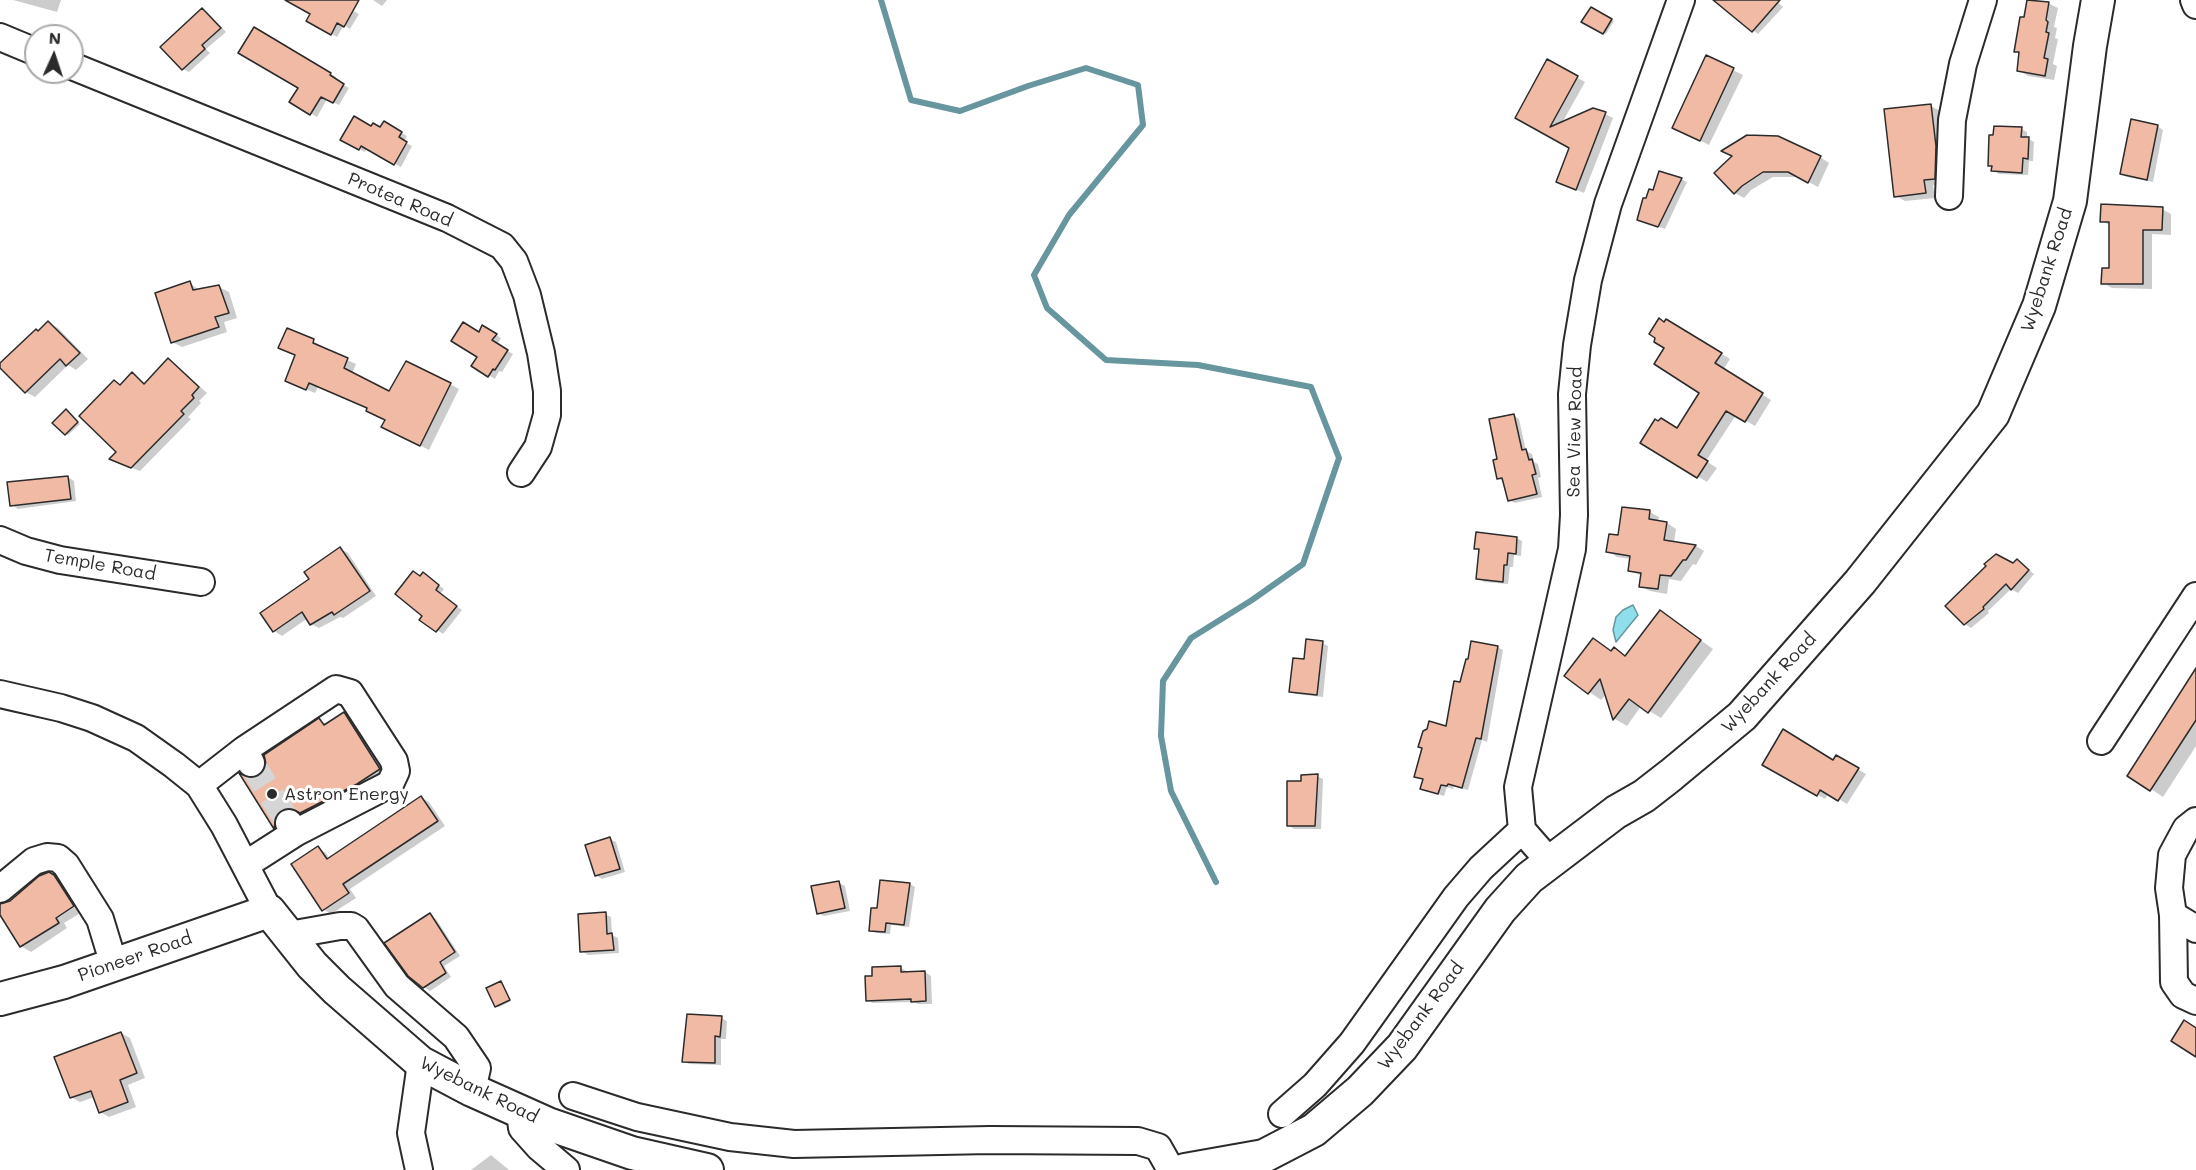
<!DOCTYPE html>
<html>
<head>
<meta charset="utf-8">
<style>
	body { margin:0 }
	#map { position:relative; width:2196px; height:1170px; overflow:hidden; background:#fff; font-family:Mali,sans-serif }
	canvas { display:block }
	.north { position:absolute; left:24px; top:24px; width:60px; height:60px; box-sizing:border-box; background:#fff; border:2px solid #aaa; border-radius:50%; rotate:3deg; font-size:16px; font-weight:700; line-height:24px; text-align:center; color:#2b2b2b }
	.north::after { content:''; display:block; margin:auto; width:21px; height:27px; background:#2b2b2b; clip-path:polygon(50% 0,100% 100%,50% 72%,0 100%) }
</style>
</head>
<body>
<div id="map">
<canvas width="2196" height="1170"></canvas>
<div class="north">N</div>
</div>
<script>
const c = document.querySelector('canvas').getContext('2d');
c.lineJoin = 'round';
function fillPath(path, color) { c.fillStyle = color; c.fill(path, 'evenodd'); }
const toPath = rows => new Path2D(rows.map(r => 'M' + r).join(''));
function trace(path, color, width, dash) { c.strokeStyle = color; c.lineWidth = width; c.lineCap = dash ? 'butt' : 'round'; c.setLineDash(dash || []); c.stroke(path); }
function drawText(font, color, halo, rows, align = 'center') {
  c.font = font + ' Mali,sans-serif'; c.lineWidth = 6; c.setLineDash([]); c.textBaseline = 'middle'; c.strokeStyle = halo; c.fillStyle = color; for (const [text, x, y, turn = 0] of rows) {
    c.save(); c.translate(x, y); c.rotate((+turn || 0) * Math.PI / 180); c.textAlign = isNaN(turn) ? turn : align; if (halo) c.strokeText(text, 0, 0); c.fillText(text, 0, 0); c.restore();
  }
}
const water = toPath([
	[1633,605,1638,615,1616,642,1613,630,1616,617,1623,610,1633,605]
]);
fillPath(water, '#8fdeeb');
trace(water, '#67969e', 1.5);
fillPath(toPath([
	[13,0,61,0,57,12],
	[297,0,333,0,359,14,350,29,344,25,337,37,308,20,312,14],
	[373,0,387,0,382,6],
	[1716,0,1775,0,1783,7,1758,34],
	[2029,0,2048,3,2058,8,2054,27,2057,28,2055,38,2058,39,2053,64,2057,66,2054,80,2028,76,2019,70,2020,54,2016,51],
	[1591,9,1614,21,1606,34,1584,22],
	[203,10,208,13,226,32,206,49,210,53,189,72,183,69,163,47],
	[254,29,336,77,334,80,349,88,339,105,327,99,317,117,291,102,300,88],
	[1706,57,1743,75,1709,145,1683,132],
	[1548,61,1585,82,1562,123,1605,114,1613,118,1584,193,1558,182,1571,147,1517,117],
	[1931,106,1940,111,1945,152,1944,183,1933,185,1935,198,1905,201,1896,196],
	[384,123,407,136,404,142,412,146,401,167,367,148,365,152,342,140,372,128,381,129],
	[2157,126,2163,130,2153,182,2127,177,2121,174],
	[2021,129,2027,132,2027,138,2034,142,2033,161,2029,161,2028,175,1999,174,1993,170,1993,167,1989,165],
	[1820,157,1829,163,1818,187,1799,177,1773,177,1751,190,1744,198,1735,193,1716,173],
	[1681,179,1687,182,1665,229,1638,220,1654,192],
	[2162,209,2171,214,2171,235,2152,234,2152,289,2112,288,2103,283,2110,269,2111,226,2102,221],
	[190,283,200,291,219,287,229,292,237,318,224,322,227,332,182,347,172,342],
	[1667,321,1730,359,1723,370,1771,400,1755,426,1736,415,1706,461,1717,468,1707,482,1642,442,1678,430,1701,392,1666,347,1665,324],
	[48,323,58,328,88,359,76,370,68,365,35,397,26,392,39,332],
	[483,327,501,338,497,345,513,354,502,372,499,371,495,379,473,366,479,357,479,334],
	[313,341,322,346,321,348,356,364,352,374,389,393,450,384,459,389,429,450,392,431,387,420,369,408,318,387,315,393,296,385],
	[168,360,176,365,207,393,199,401,201,403,188,417,191,419,140,471,119,463,121,386,132,374,146,384],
	[68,413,80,424,68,435,66,434],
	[1513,415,1519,419,1526,451,1532,454,1534,462,1538,464,1541,477,1538,478,1542,497,1515,503,1509,500,1505,482,1498,478],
	[68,477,74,481,76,501,18,509,12,505],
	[1650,512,1659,517,1658,522,1667,523,1676,529,1674,543,1696,546,1704,551,1696,565,1693,564,1681,581,1669,579,1667,594,1650,591,1640,586,1642,576,1630,571,1631,559,1617,557,1608,551,1620,537],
	[1516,538,1522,541,1521,556,1514,555,1513,567,1510,567,1508,584,1484,582,1478,578,1480,550,1476,548],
	[340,549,348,553,376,596,343,618,340,617,319,628,311,624,308,618,282,636,274,631,311,580],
	[2017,561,2034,574,2018,593,2011,589,1988,611,1989,613,1971,628,1965,624],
	[421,577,429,578,444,589,440,594,462,610,443,634,421,619,424,615],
	[1660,611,1713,649,1661,718,1641,706,1627,726,1615,719,1606,694,1601,700,1566,676,1594,640,1612,652,1614,649,1626,656],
	[1322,643,1328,646,1323,697,1296,694,1290,691,1305,661],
	[1497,647,1503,650,1487,742,1482,740,1468,790,1454,786,1453,789,1447,787,1444,796,1428,791,1422,788,1424,780,1415,776,1447,728,1461,683],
	[2196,671,2196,746,2163,797,2151,789],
	[344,713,351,718,386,773,308,817,298,811,289,813,281,831,275,827,242,776,250,779,259,777,319,720,326,724],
	[1837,757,1866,774,1847,804,1829,793,1825,799,1764,764,1834,762],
	[1317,776,1323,779,1321,829,1294,829,1288,825,1303,782],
	[421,798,429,802,445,826,350,889,356,898,331,914,323,909,318,848,326,853,330,859],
	[610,839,616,842,625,872,602,879,596,875],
	[52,874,61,880,82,912,64,923,67,928,31,952,21,946,0,913,0,905,10,902],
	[839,883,845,886,850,911,824,916,818,913],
	[910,884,915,887,909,927,891,925,890,934,876,933,871,930,878,910],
	[605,914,611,917,612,935,618,938,619,953,588,955,582,951],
	[430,915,436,919,460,956,444,966,451,977,430,991,424,987],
	[900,967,906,971,906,973,925,972,931,976,932,1004,918,1004,914,1002,873,1003,867,1000,874,977],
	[501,983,511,1001,499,1007,496,1006],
	[721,1018,727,1021,726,1039,721,1039,721,1065,689,1064,683,1061],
	[121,1033,130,1038,145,1078,128,1085,136,1107,109,1117,100,1112,95,1097,80,1102,71,1097],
	[491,1155,509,1170,471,1170]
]), '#0003');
trace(toPath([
	[881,0,911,100,960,111,1028,86,1086,68,1138,85,1143,125,1069,215,1034,275,1047,308,1106,360,1198,365,1311,387,1339,458,1303,564,1252,600,1191,638,1163,681,1161,736,1171,791,1216,882]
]), '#67969e', 6);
const building = toPath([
	[285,0,359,0,344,27,337,23,331,35,306,21,310,14,285,0],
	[1713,0,1780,0,1752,32,1713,0],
	[2027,0,2049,2,2046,20,2048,22,2046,32,2049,33,2044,58,2048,59,2045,76,2017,71,2019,52,2014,52,2020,17,2024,17,2027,0],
	[1591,7,1612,19,1603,34,1581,22,1591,7],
	[202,8,221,28,202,45,205,49,182,70,160,47,202,8],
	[254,27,331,73,330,75,344,84,333,103,321,97,310,115,289,102,298,88,238,53,254,27],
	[1706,55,1734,68,1700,141,1672,128,1706,55],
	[1547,59,1578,76,1550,127,1593,108,1606,112,1576,190,1556,182,1569,148,1515,118,1547,59],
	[1931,104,1936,146,1935,179,1924,180,1926,193,1894,197,1884,109,1931,104],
	[354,116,371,126,373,123,380,127,384,121,402,132,399,137,407,142,394,165,361,146,359,150,340,140,354,116],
	[2131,119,2158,125,2147,180,2120,174,2131,119],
	[1994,126,2022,127,2021,137,2029,137,2028,159,2023,158,2022,173,1991,171,1992,166,1988,166,1989,135,1993,135,1994,126],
	[1747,135,1778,136,1821,156,1808,183,1788,172,1763,172,1742,186,1734,194,1714,173,1732,156,1721,151,1747,135],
	[1659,171,1682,178,1658,227,1637,220,1643,198,1646,198,1649,189,1653,190,1659,171],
	[2101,204,2163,207,2162,230,2143,230,2143,284,2101,284,2102,268,2109,268,2109,222,2100,222,2101,204],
	[190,281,193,290,219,285,229,313,215,317,219,327,171,343,155,293,190,281],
	[1659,318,1664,322,1666,319,1722,353,1715,363,1763,393,1745,422,1726,411,1698,455,1708,461,1697,478,1640,443,1655,419,1658,421,1661,418,1677,428,1699,393,1654,364,1664,348,1654,342,1655,338,1649,334,1659,318],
	[48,321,80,353,66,366,60,359,25,393,0,368,0,363,36,329,38,331,48,321],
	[463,322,479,332,482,325,497,334,492,340,508,350,495,370,493,369,488,377,471,366,477,357,451,341,463,322],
	[287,328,314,339,313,343,348,358,344,368,389,391,406,361,451,383,420,446,381,427,385,420,366,411,367,408,309,383,306,390,285,381,295,355,278,348,287,328],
	[168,358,199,387,192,395,194,398,181,411,184,414,131,468,109,459,116,452,79,416,114,380,120,385,132,372,144,384,168,358],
	[66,409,78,422,65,435,52,423,66,409],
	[1514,414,1522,450,1526,449,1529,460,1532,459,1536,474,1532,475,1537,494,1508,501,1502,478,1497,479,1493,460,1497,459,1489,419,1514,414],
	[68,476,71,499,10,506,7,482,68,476],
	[1622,507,1650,510,1649,519,1667,522,1664,540,1696,545,1686,560,1683,560,1671,576,1660,575,1658,589,1639,587,1641,573,1628,571,1630,556,1606,552,1609,534,1618,535,1622,507],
	[1476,532,1517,537,1516,554,1508,553,1507,565,1504,565,1503,582,1476,579,1479,549,1474,549,1476,532],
	[340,547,370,591,334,615,332,612,310,625,302,612,273,632,260,613,309,579,304,572,340,547],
	[1996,554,2013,563,2017,559,2029,570,2011,590,2006,584,1983,607,1984,609,1964,625,1945,606,1986,566,1984,564,1996,554],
	[413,571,420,576,423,572,439,585,436,590,457,606,436,632,419,620,422,616,395,594,413,571],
	[1660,610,1701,640,1648,713,1629,699,1613,720,1600,679,1588,694,1564,676,1593,638,1611,651,1614,647,1625,656,1660,610],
	[1306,639,1323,641,1317,695,1289,692,1293,658,1304,659,1306,639],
	[1471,641,1498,646,1481,739,1476,738,1462,788,1448,784,1447,786,1441,785,1438,794,1420,789,1423,779,1414,777,1422,748,1418,747,1423,731,1427,729,1429,721,1446,726,1454,681,1460,682,1466,659,1468,659,1471,641],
	[2196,668,2196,720,2150,791,2127,776,2196,668],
	[344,712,380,769,357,784,300,813,289,808,282,810,276,816,274,829,239,773,250,778,259,776,264,770,266,764,264,755,319,718,324,725,344,712],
	[1783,729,1833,760,1836,755,1859,768,1838,801,1820,790,1817,796,1762,765,1783,729],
	[1318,774,1315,826,1287,826,1287,781,1301,781,1301,775,1318,774],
	[421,796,438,821,343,884,349,893,322,911,291,864,318,846,327,859,421,796],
	[610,837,620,869,595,876,585,845,610,837],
	[49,872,54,875,74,906,56,918,59,923,20,947,0,915,0,904,10,901,39,876,49,872],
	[880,880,910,883,904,925,886,923,885,932,869,931,871,908,877,908,880,880],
	[839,881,845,908,817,914,811,886,839,881],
	[606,912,607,934,612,933,614,950,580,952,578,914,606,912],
	[430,913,455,952,440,962,446,973,423,988,408,976,384,943,430,913],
	[901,966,901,972,925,971,926,1001,911,1002,911,999,866,1001,865,976,872,976,872,967,901,966],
	[501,981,510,1000,495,1007,486,988,501,981],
	[687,1014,722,1016,720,1037,715,1036,715,1063,682,1062,687,1014],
	[2184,1020,2196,1028,2196,1057,2171,1041,2184,1020],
	[121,1032,137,1073,120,1080,128,1102,99,1113,91,1091,70,1098,54,1057,121,1032]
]);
fillPath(building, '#f1baa5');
trace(building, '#2b2b2b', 1.5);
trace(toPath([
	[251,763,289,823]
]), '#d5d5d5', 26, [26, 13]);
const minor = toPath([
	[2194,0,2196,5],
	[0,37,36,52],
	[72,66,447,218,502,246,514,261,527,295,541,353,547,391,547,415,538,447,521,473],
	[1949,196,1952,120,1963,64,1983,0],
	[0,540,26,551,60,560,201,582],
	[0,694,61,708,92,718,136,738,174,765,199,785,224,825,269,911],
	[2101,741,2196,596],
	[244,750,336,689,350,693,394,761,396,771,390,784,295,833],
	[199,785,244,750,251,763],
	[2196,821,2186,829,2172,855,2169,888,2173,915,2174,982,2183,995,2196,1001],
	[1550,862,1522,830,1518,787,1572,549,1574,515,1572,394,1577,345,1588,280,1608,204,1681,0],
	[245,865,295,833,289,823],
	[0,889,34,861,47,857,58,858,66,865,100,919,114,965],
	[2173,915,2196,929],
	[289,935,340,926,351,926,356,929,397,986,456,1037,477,1068,472,1090],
	[573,1096,637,1117,730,1137,794,1144,990,1140,1138,1141,1158,1147,1171,1170],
	[520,1111,522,1128,539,1147,566,1170],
	[1282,1114,1315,1085,1352,1043,1456,897,1481,868,1522,830],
	[419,1170,411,1133,421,1063]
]);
const major = toPath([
	[0,999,64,982,269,911,312,965,337,990,421,1063,472,1090,548,1124,632,1153,707,1170],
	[1185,1170,1264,1156,1314,1130,1360,1091,1402,1047,1500,910,1529,878,1616,812,1644,796,1671,775,1742,716,1860,582,1993,414,2039,306,2070,201,2090,46,2098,0]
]);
trace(minor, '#2b2b2b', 30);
trace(major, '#2b2b2b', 36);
trace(minor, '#fff', 26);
trace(major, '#fff', 32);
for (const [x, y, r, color] of [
	[272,794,6,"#2b2b2b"]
]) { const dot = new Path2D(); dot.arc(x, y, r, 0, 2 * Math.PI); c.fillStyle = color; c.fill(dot); trace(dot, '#fff', 2); }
drawText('18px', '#2b2b2b', '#fff', [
	["Protea Road",400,200,23],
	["Wyebank Road",2047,270,-72],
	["Sea View Road",1575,432,-89],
	["Temple Road",100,565,10],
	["Wyebank Road",1769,683,-47],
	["Pioneer Road",135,957,-19],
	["Wyebank Road",1421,1016,-53],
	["Wyebank Road",479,1090,26]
]);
drawText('18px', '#2b2b2b', '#fff', [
	["Astron Energy",284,794]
], 'left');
</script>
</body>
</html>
